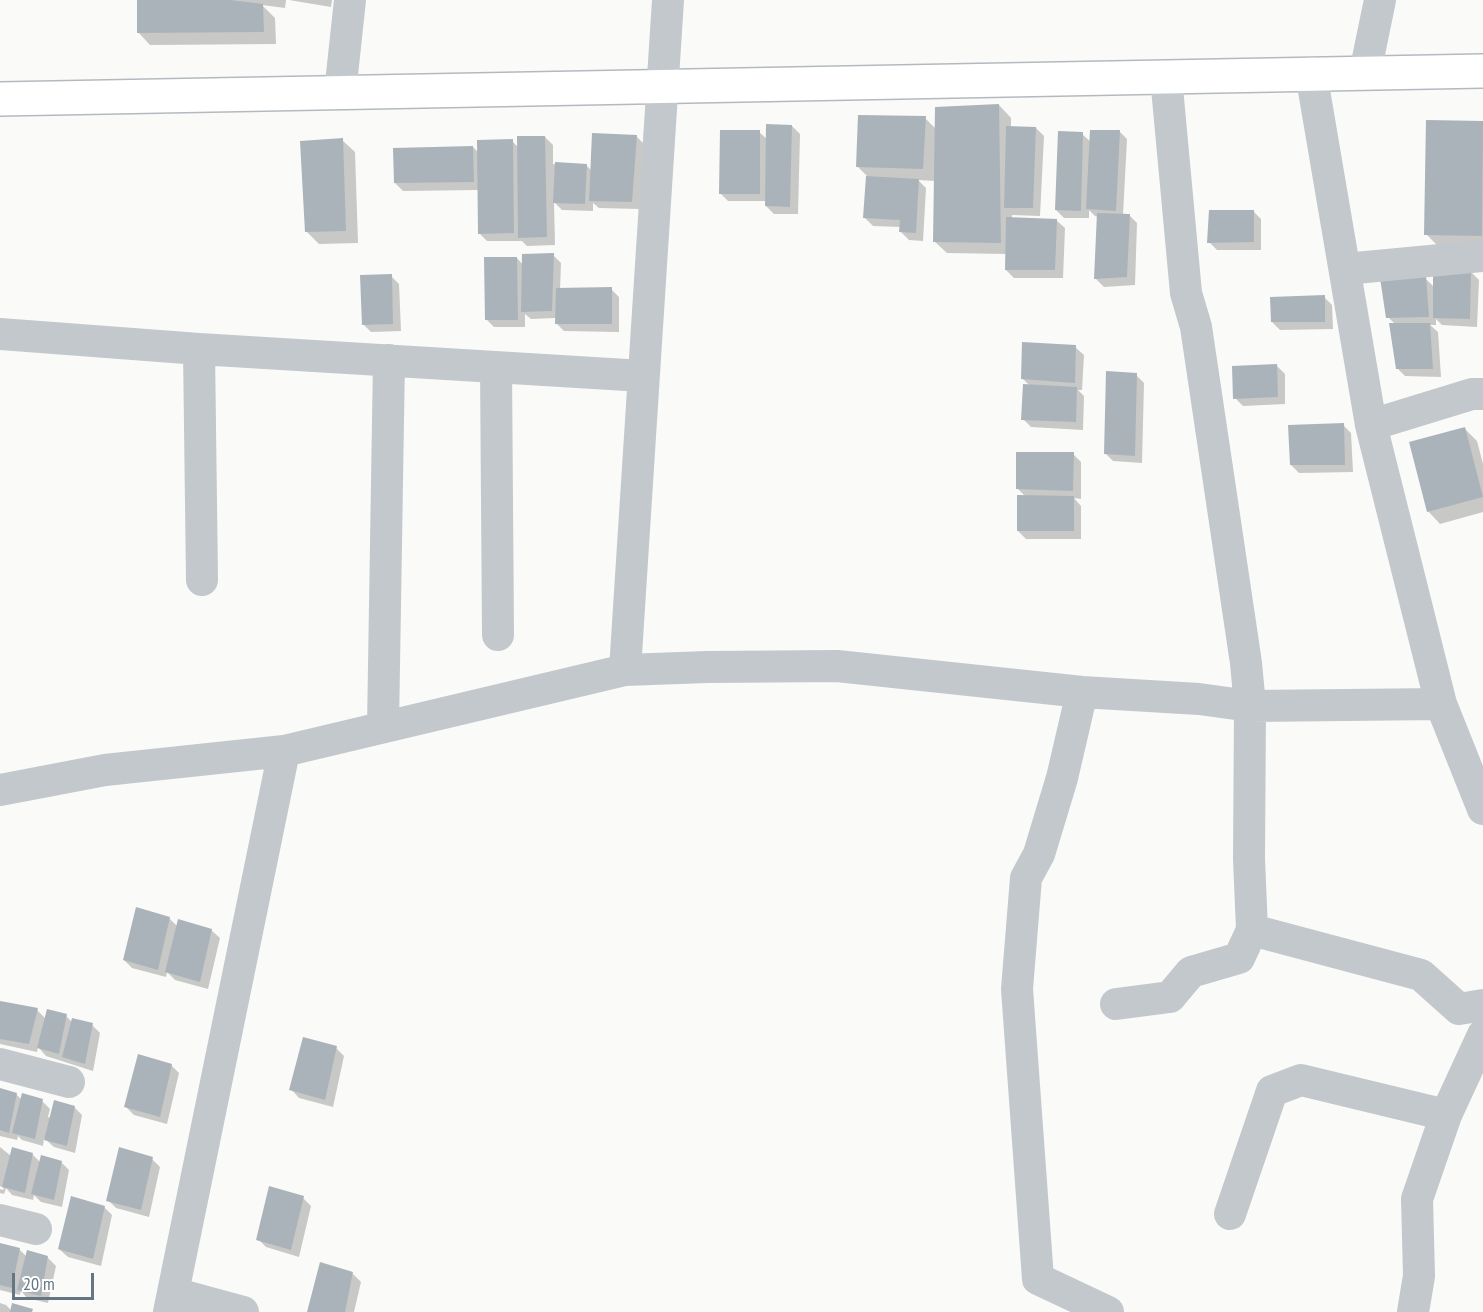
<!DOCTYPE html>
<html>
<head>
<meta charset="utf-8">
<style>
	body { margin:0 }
	#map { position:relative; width:1483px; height:1312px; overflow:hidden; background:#fafaf8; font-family:"PT Sans Narrow",sans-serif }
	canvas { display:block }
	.scale { position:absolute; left:12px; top:1273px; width:82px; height:27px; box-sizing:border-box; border:3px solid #657683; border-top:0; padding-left:8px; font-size:18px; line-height:21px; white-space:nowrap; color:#657683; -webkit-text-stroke:4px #fff; paint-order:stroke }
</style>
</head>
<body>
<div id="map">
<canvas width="1483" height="1312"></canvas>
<div class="scale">20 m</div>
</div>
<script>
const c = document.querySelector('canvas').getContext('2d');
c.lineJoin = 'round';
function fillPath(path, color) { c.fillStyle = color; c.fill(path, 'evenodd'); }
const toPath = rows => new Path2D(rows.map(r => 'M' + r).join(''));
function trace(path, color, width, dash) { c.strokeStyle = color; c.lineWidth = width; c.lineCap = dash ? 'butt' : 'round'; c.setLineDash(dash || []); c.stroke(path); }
fillPath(toPath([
	[139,0,286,0,285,8,262,5,275,18,276,44,150,45,138,32],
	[289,0,332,0,331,7],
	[999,105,1011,118,1011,127,1036,128,1044,136,1040,216,1012,215,1012,219,1056,220,1065,228,1063,278,1014,278,1006,270,1007,254,947,253,934,241,935,181,918,180,926,188,923,241,909,240,901,232,901,227,873,226,865,218,867,176,858,167,925,118,936,129],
	[1428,122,1483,122,1483,247,1438,246,1426,234],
	[792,126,800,134,798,214,774,214,766,206,766,201,728,201,720,193,759,132,768,140],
	[1119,131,1127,139,1123,215,1129,215,1137,223,1135,285,1104,287,1096,279,1098,217,1095,216,1089,210,1089,218,1064,218,1056,210,1082,134,1091,142],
	[636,136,644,144,639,209,599,208,593,203,593,211,562,210,554,202,555,245,527,246,522,241,487,241,479,233,479,190,403,191,395,183,473,147,479,153,512,141,518,147,545,137,553,145,553,164,586,165,592,171],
	[342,140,355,152,358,243,319,244,307,232],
	[1253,211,1261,219,1261,250,1217,250,1209,242],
	[553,255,561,263,560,290,611,289,619,297,619,332,564,331,556,323,556,318,531,319,525,314,525,327,494,327,486,319,517,258,523,265],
	[1471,272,1479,280,1477,327,1442,325,1436,319,1436,325,1430,325,1438,332,1441,377,1405,376,1397,368,1395,324,1388,317,1425,278,1434,287],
	[391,276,399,284,401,331,371,332,363,324],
	[1324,297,1332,305,1333,329,1280,330,1272,322],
	[1075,347,1084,355,1082,390,1078,390,1084,396,1083,430,1031,427,1023,419,1030,386,1022,378],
	[1277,366,1285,374,1285,404,1243,406,1235,398],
	[1136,375,1144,383,1142,463,1113,461,1105,453],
	[1343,425,1351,433,1353,472,1299,473,1291,465],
	[1465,429,1477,441,1483,464,1483,512,1440,524,1428,511],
	[1073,454,1081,462,1081,499,1074,498,1081,506,1081,539,1026,539,1018,531,1025,496,1018,489],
	[169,918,178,927,211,930,220,938,208,989,175,980,167,972,166,977,132,968,124,960],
	[0,1003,37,1010,46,1019,66,1016,72,1022,92,1025,100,1033,93,1071,46,1056,38,1047,37,1052,0,1044],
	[336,1048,344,1056,333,1107,299,1098,291,1089],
	[171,1065,179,1073,167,1124,134,1115,126,1107],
	[0,1090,16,1094,22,1100,42,1101,50,1109,48,1117,51,1118,74,1107,82,1115,75,1153,54,1147,44,1138,43,1146,22,1140,18,1136,17,1140,0,1136],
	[0,1147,11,1156,32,1154,41,1163,61,1162,69,1170,62,1207,41,1202,34,1195,33,1200,12,1195,6,1188,4,1194,0,1193,0,1189,3,1190,4,1188,0,1186],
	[152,1159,160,1167,149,1217,116,1208,108,1200],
	[303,1198,311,1206,299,1257,266,1247,258,1239],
	[104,1207,112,1215,101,1266,68,1257,59,1249],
	[0,1247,20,1250,27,1257,48,1258,56,1266,48,1303,27,1298,21,1291,20,1295,0,1290],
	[353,1274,361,1282,354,1312,309,1312],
	[0,1303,6,1305,12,1311,34,1312,0,1312]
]), '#0003');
fillPath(toPath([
	[137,0,230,0,263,4,264,32,137,33],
	[999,104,1001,243,933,242,935,107],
	[858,115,926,116,923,169,856,167],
	[1426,120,1483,121,1482,236,1424,235],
	[766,124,792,125,790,207,765,206],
	[1006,126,1036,127,1033,208,1004,208],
	[720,130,760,130,760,194,719,194],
	[1090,130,1120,130,1116,211,1086,209],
	[1058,131,1083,132,1081,211,1055,210],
	[592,133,637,135,632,202,589,201],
	[517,136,545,136,547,237,518,238],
	[343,138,346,231,305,232,300,141],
	[513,139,514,233,478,234,477,140],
	[473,146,474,182,394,183,393,148],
	[555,162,587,164,585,204,553,203],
	[866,176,919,179,916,233,899,232,900,220,863,218],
	[1209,210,1254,210,1254,242,1207,243],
	[1097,213,1130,214,1127,277,1094,279],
	[1006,217,1057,219,1055,270,1005,270],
	[554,253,552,311,521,312,522,254],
	[484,257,517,257,518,320,485,320],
	[1433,271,1471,271,1470,319,1433,318],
	[392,274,393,324,362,325,360,275],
	[1426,276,1429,317,1386,318,1380,278],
	[612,287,612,324,555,324,556,288],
	[1325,295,1325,322,1271,322,1270,297],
	[1389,323,1430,323,1433,369,1396,369],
	[1022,342,1076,345,1075,383,1021,379],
	[1277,364,1278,397,1233,399,1232,366],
	[1106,371,1137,373,1135,456,1104,454],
	[1023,384,1077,387,1076,422,1021,420],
	[1344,423,1345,465,1290,465,1288,425],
	[1465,427,1483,497,1427,512,1409,442],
	[1016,452,1074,452,1073,491,1016,489],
	[1017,495,1074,496,1074,531,1017,531],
	[136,907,170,917,158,970,123,960],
	[178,919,212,929,200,982,165,972],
	[0,1001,38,1008,29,1044,0,1039],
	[47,1009,67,1014,59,1054,37,1048],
	[72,1018,93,1023,85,1064,62,1057],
	[303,1037,337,1046,325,1100,289,1090],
	[138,1054,172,1064,160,1117,124,1107],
	[0,1088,17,1093,9,1133,0,1130],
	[22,1093,43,1099,35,1139,12,1133],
	[54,1100,75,1106,67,1146,44,1140],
	[12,1147,33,1153,25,1193,2,1187],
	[119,1147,153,1157,141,1210,106,1201],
	[41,1155,62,1161,54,1200,31,1194],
	[269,1186,304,1196,291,1250,256,1240],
	[71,1196,105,1206,93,1259,58,1249],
	[0,1243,20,1248,12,1288,0,1285],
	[27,1250,48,1256,41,1296,17,1290],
	[320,1262,353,1272,345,1312,307,1312],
	[12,1303,33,1309,32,1312,10,1312]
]), '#aab3b9');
const secondary = toPath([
	[0,99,1483,71]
]);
trace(secondary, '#b3babf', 36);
trace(toPath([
	[1311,73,1371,425,1441,704],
	[1365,73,1380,0],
	[1166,77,1186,293,1196,327,1246,663,1250,706,1441,704,1483,809],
	[340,93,350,0],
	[1345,269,1483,256],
	[0,334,199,349],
	[496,367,498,635],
	[1371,425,1472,394,1483,394],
	[202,580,199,349,643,376],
	[625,670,668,0],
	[383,727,389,360],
	[0,790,105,770,284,751,625,670,707,667,837,666,1082,692],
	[1252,930,1421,975,1459,1009,1483,1005],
	[0,1064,69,1082],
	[1446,1115,1483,1035],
	[1230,1214,1272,1091,1301,1080,1446,1115,1417,1199,1419,1276,1413,1312],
	[0,1220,36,1229],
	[173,1293,243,1312],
	[169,1312,284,751],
	[1108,1312,1038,1279,1017,989,1026,878,1039,854,1062,778,1082,692,1199,699,1250,706,1249,859,1252,930,1239,958,1191,972,1170,997,1116,1004]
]), '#c3c8cc', 32);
trace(secondary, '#fff', 33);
</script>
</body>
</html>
